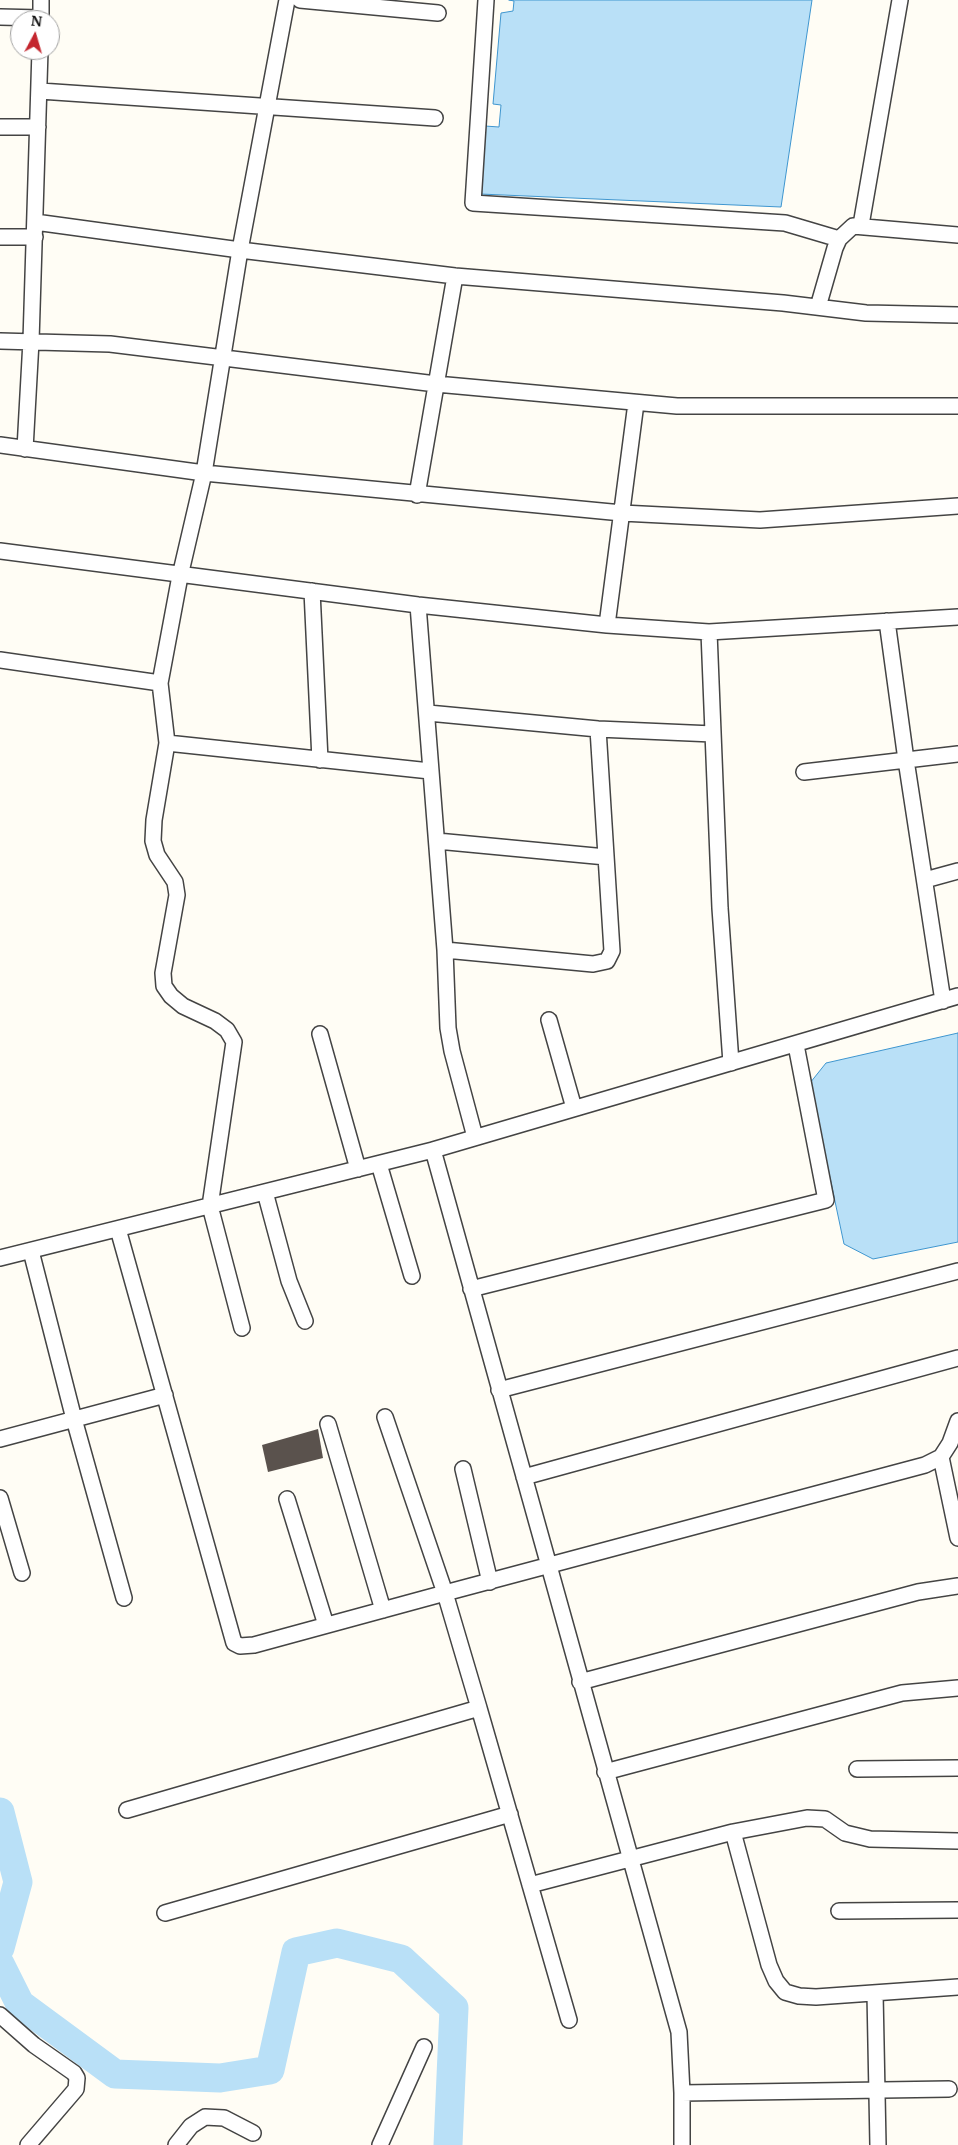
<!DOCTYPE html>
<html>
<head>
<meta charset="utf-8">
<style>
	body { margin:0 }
	#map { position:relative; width:958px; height:2145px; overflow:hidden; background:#fffdf5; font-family:Merriweather,serif }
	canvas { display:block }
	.north { position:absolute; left:10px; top:10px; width:50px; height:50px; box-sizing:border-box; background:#fff; border:1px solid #a0a0a0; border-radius:50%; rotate:6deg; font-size:14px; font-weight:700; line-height:20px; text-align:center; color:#111 }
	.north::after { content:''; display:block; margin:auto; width:18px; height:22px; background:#c4262e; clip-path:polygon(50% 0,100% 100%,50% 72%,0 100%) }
</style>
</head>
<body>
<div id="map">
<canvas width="958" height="2145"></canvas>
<div class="north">N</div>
</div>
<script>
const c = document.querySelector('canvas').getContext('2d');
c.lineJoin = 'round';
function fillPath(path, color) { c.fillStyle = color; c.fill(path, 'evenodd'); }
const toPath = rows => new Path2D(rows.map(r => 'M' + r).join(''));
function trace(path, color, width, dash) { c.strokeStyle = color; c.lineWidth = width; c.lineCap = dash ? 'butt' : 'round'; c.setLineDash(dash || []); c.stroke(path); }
const water = toPath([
	[509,0,812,0,781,207,480,194,485,126,499,127,501,105,493,104,501,13,513,11,514,1,509,0],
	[958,1033,958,1242,873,1259,844,1244,810,1083,826,1063,958,1033]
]);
fillPath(water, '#b9e0f7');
trace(water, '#3f96cf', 1);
trace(toPath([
	[0,1812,18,1882,0,1948],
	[0,1964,20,2004,115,2074,220,2078,270,2070,296,1952,337,1943,401,1959,454,2008,448,2145]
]), '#b9e0f7', 29);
fillPath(toPath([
	[318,1429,323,1458,268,1472,262,1445]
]), '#5a524d');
const street = toPath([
	[300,0,438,13],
	[486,0,473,203,785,223,839,239],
	[0,17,41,18],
	[41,20,41,0],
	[40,91,435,118],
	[0,127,38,127],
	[35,222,240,250,455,276,783,303,866,313,958,315],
	[861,225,900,0],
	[0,237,35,237],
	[818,307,835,248,839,239,853,226,958,235],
	[0,341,110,344,436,384,677,406,958,406],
	[0,445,204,473,622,513,760,520,958,506],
	[25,449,31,341,40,50],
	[417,495,455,276],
	[0,551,418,605,607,625,709,632,958,617],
	[312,591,320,760],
	[418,605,445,950,448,1028,452,1051,475,1137],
	[887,621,906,760,943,1001],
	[607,625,636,403],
	[709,632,720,908,731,1063],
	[0,660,160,683],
	[428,713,598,729,713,734],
	[167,743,430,771],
	[804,772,958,754],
	[437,841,606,857],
	[925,880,958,871],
	[445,950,593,964,607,961,612,951,598,729],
	[549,1020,574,1108],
	[320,1034,358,1169],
	[379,1164,412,1276],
	[265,1192,289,1281,305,1321],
	[118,1229,234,1643,240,1646,254,1645,445,1593,385,1417],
	[31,1251,74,1419,124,1598],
	[0,1258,433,1150],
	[471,1289,826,1200,796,1045],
	[242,1328,210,1206,234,1042,227,1030,215,1021,183,1006,171,996,164,986,163,973,177,895,175,882,157,855,153,841,154,820,167,743,160,683,180,576,204,473,240,250,287,0],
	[499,1390,958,1271],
	[328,1424,383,1610],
	[0,1439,165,1395],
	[941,1457,958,1538],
	[463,1469,490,1582],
	[524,1477,958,1358],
	[0,1498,22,1573],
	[287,1499,326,1625],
	[580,1682,918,1592,958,1586],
	[479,1708,445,1593,925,1465,941,1457,950,1443,958,1421],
	[857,1769,958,1768],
	[605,1772,902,1693,958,1688],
	[127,1810,479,1708,569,2020],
	[733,1832,769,1965,776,1981,785,1992,799,1996,816,1997,958,1987],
	[530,1885,733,1832,807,1818,825,1819,845,1833,870,1839,958,1841],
	[839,1911,958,1910],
	[165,1913,510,1814],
	[875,1993,878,2145],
	[0,2015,34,2045,74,2073,77,2078,76,2089,28,2145],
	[682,2093,949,2089],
	[176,2145,191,2126,205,2117,224,2118,253,2133],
	[380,2145,424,2047],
	[682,2145,682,2093,679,2032,433,1150,958,996]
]);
trace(street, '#444', 18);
trace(street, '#fff', 15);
</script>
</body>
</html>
